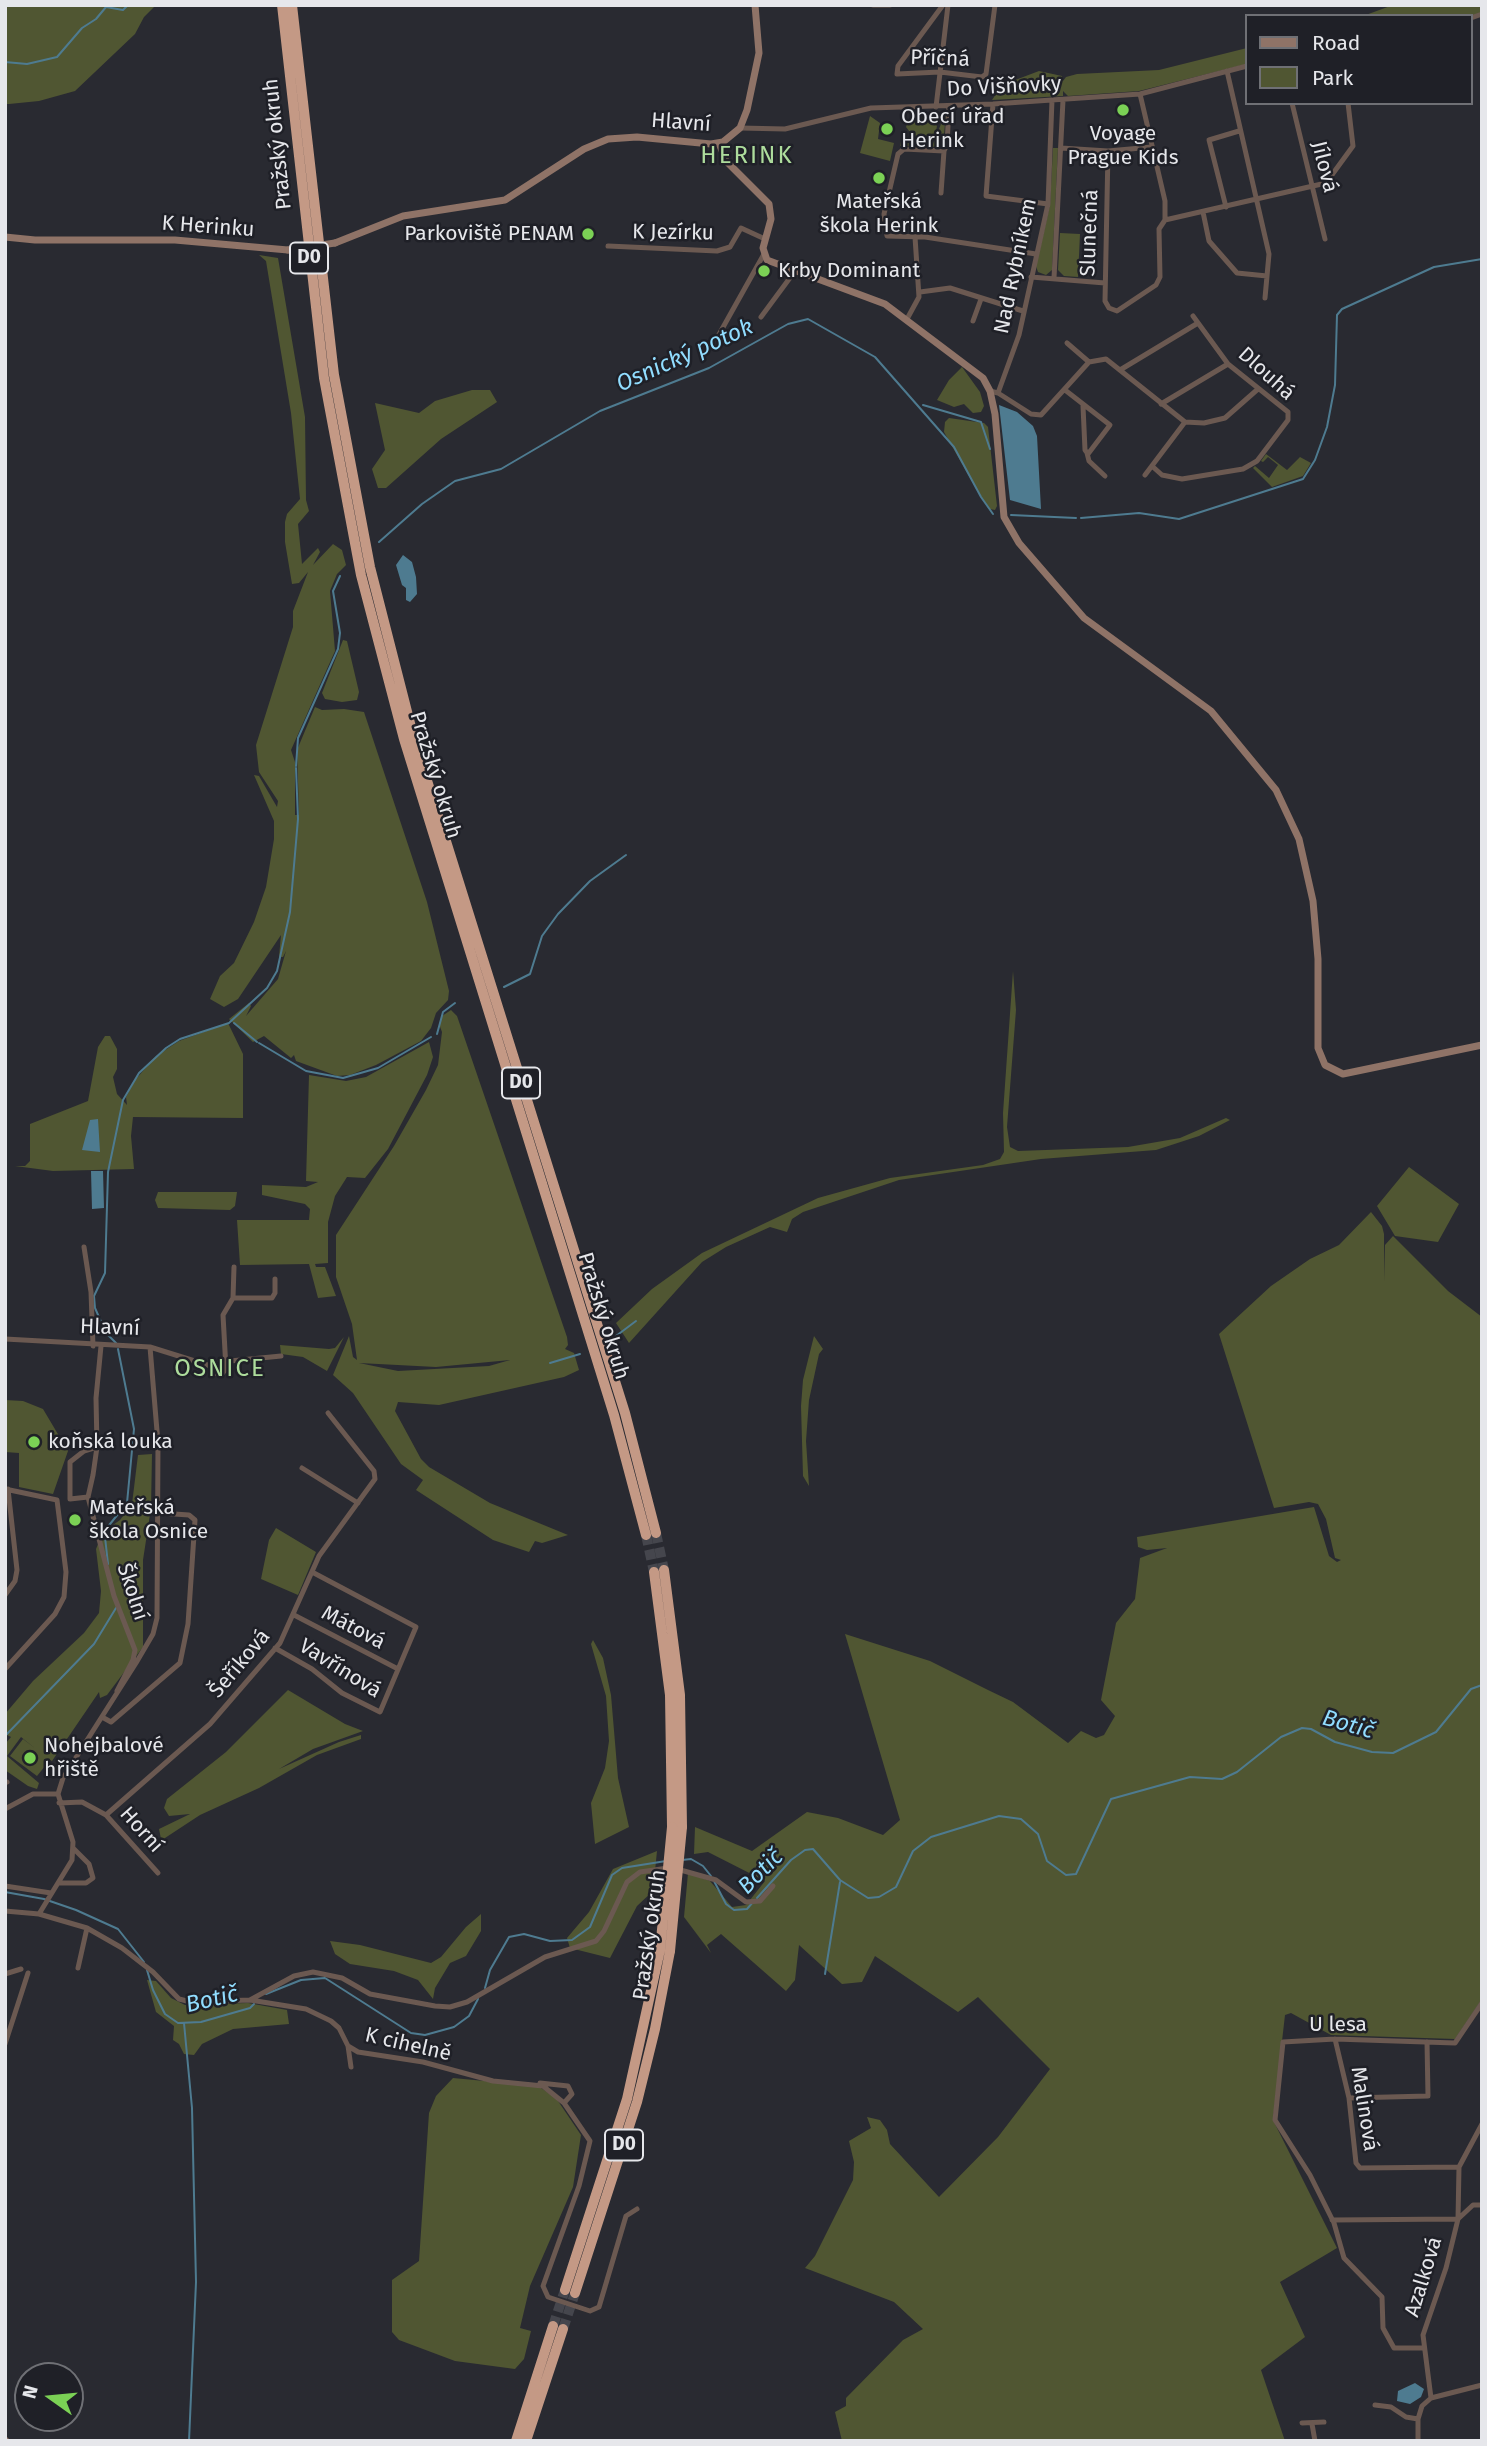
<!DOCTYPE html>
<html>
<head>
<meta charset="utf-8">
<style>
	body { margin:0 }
	#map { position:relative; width:1487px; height:2446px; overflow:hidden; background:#292a31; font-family:"Fira Sans",sans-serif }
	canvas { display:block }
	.frame { position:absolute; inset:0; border:7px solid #e6e7eb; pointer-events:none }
	.legend { position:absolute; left:1245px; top:14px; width:228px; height:91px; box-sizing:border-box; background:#1f2027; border:2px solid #6f7075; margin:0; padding:9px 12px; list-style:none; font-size:21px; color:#e6e7eb }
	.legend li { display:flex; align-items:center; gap:14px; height:35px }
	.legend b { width:35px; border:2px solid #6f7075 }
	.north { position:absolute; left:14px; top:2362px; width:70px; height:70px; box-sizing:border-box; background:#1f2027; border:2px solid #6f7075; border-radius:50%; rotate:285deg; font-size:19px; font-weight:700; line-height:28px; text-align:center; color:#e6e7eb }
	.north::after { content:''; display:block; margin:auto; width:24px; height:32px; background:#7bd155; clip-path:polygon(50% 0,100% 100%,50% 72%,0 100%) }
</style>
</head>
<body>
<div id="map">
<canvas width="1487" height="2446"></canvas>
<div class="frame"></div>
<ul class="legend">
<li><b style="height:9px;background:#8f7367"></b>Road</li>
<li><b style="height:19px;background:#505632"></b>Park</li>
</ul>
<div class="north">N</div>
</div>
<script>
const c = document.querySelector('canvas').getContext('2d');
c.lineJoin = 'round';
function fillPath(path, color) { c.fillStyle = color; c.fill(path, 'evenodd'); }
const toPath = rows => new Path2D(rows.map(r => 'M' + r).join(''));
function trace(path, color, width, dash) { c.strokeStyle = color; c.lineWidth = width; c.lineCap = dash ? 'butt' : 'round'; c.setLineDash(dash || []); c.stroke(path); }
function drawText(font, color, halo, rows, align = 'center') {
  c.font = font + ' "Fira Sans",sans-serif'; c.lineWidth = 5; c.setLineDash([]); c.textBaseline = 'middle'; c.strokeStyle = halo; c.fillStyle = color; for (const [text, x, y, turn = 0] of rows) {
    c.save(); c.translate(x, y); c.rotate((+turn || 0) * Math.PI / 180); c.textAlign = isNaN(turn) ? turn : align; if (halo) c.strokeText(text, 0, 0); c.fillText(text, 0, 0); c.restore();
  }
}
fillPath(toPath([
	[5,5,156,5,144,17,135,34,75,91,39,101,9,104,5,104],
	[1393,5,1482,5,1482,12,1473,16,1363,16],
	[1247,48,1247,64,1139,91,1068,96,1063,91,1063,96,992,100,1002,85,1039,71,1062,76,1063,81,1066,77,1077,74,1159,70],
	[944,111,946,112,943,147,900,146,903,131,913,143,933,144,941,124,936,117],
	[870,116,880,123,878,139,894,143,890,161,860,153],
	[921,116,933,120,937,126,935,136,927,141,916,140,906,127,909,119],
	[1053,148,1058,148,1052,270,1046,275,1038,272,1036,266,1050,205],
	[1060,233,1080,234,1078,277,1064,276,1058,270],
	[259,255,278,258,305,417,306,500,309,511,298,524,302,564,318,548,320,552,313,565,333,544,342,550,346,565,337,574,330,591,335,651,291,750,295,762,295,815,299,815,297,750,315,707,322,710,344,709,364,712,427,902,449,991,448,1000,436,1013,431,1028,421,1041,376,1065,350,1075,337,1076,296,1061,294,1055,291,1058,264,1036,253,1042,229,1019,249,1003,251,1006,246,1016,278,979,286,951,283,957,279,957,281,935,238,999,224,1007,210,999,220,976,234,963,254,922,266,887,274,839,274,821,254,775,259,776,277,807,278,801,259,772,256,745,293,627,293,611,308,572,299,583,292,584,285,542,285,522,287,514,300,499,291,413,266,261],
	[962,367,980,392,984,406,981,412,973,413,964,404,954,407,937,400,949,380],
	[472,390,490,390,497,402,441,439,386,488,378,488,372,469,385,450,375,403,419,413,435,401],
	[949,418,984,423,988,427,997,506,995,510,990,509,979,494,944,432,945,422],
	[1266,454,1287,470,1300,457,1311,463,1303,476,1272,487,1253,468,1255,466,1269,478,1278,465,1268,457,1263,462,1261,461],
	[343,640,347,641,359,692,357,700,342,702,325,699,322,693],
	[1013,971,1016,1010,1007,1127,1010,1147,1018,1151,1128,1147,1180,1138,1226,1118,1230,1120,1199,1136,1156,1150,1041,1159,899,1180,803,1212,792,1219,787,1232,770,1227,726,1247,702,1262,629,1343,616,1323,652,1289,702,1253,818,1198,890,1178,983,1165,1000,1159,1004,1152,1003,1113],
	[451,1010,457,1016,567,1337,568,1345,565,1349,574,1353,579,1370,564,1377,439,1405,398,1402,395,1411,421,1459,429,1467,490,1503,568,1535,542,1543,535,1541,529,1552,493,1540,416,1490,423,1480,401,1464,353,1393,333,1375,349,1336,353,1357,357,1360,352,1324,336,1277,336,1235,394,1146,426,1090,438,1065,442,1032,439,1024,442,1016],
	[510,1360,489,1366,398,1371,359,1363,436,1367],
	[228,1023,243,1054,243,1118,133,1117,131,1136,134,1169,53,1171,15,1166,25,1166,30,1161,30,1124,88,1101,98,1047,105,1036,110,1036,117,1049,117,1069,113,1077,117,1094,127,1105,126,1097,135,1080,156,1056,179,1041],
	[429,1042,433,1057,427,1075,388,1149,365,1178,347,1177,335,1196,328,1222,328,1263,315,1264,316,1267,325,1267,336,1296,318,1298,309,1264,240,1265,237,1220,309,1220,310,1209,305,1204,262,1195,262,1185,306,1187,318,1182,306,1181,309,1075,346,1081,366,1077],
	[1409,1167,1459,1204,1438,1242,1395,1236,1377,1206],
	[158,1192,237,1192,235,1206,230,1210,158,1208,155,1200],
	[1371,1212,1382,1226,1384,1234,1384,1281,1385,1245,1393,1236,1448,1291,1482,1317,1482,1999,1455,2039,1331,2035,1291,2013,1285,2015,1273,2120,1337,2248,1280,2282,1305,2337,1261,2370,1285,2441,842,2441,835,2412,846,2406,846,2398,903,2340,923,2329,894,2302,805,2268,815,2256,853,2180,854,2162,849,2141,871,2128,867,2117,880,2120,887,2130,890,2144,939,2197,998,2137,1050,2069,978,1997,958,2012,875,1956,862,1982,842,1984,799,1945,795,1980,786,1991,721,1934,707,1945,711,1953,684,1917,688,1873,710,1881,732,1907,746,1905,765,1881,708,1852,694,1854,695,1827,752,1851,807,1812,838,1818,883,1835,900,1820,845,1634,930,1661,988,1690,1013,1702,1068,1743,1081,1731,1096,1738,1104,1735,1115,1716,1101,1700,1116,1623,1135,1599,1140,1558,1167,1548,1147,1550,1138,1547,1137,1537,1314,1507,1329,1556,1337,1562,1341,1560,1335,1558,1326,1519,1318,1504,1309,1502,1274,1508,1219,1334,1271,1286,1310,1259,1339,1245],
	[814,1336,823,1349,819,1354,809,1400,806,1441,809,1486,803,1476,801,1406,803,1380],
	[344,1337,327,1371,303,1357,281,1354,280,1345,329,1349,335,1348],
	[5,1400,23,1401,43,1409,68,1451,53,1494,19,1487,19,1453,5,1452],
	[152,1454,151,1508,143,1560,143,1647,107,1695,100,1698,99,1692,52,1761,50,1760,37,1776,10,1756,23,1739,36,1749,21,1737,7,1756,39,1783,37,1789,28,1786,5,1770,5,1744,11,1737,5,1734,5,1714,33,1681,84,1633,99,1613,101,1591,96,1549,103,1532,120,1520,132,1504,138,1455],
	[276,1528,316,1552,298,1595,261,1579,269,1540],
	[593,1640,603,1658,611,1695,618,1778,629,1827,595,1844,591,1803,605,1768,609,1741,606,1696,591,1644],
	[288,1690,345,1724,363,1731,313,1749,279,1769,339,1742,361,1735,361,1739,317,1755,259,1788,200,1815,165,1838,162,1844,159,1829,190,1814,169,1816,164,1808,167,1799,226,1752],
	[657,1851,653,1891,637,1906,610,1958,570,1948,567,1938,589,1912,613,1869],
	[481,1914,481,1931,466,1956,450,1963,435,1988,433,1999,418,1980,394,1971,350,1964,335,1954,330,1941,360,1945,431,1963,441,1957,466,1927],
	[147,1980,156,1981,171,1998,185,2005,248,2003,287,2010,289,2024,233,2029,202,2044,194,2055,184,2054,179,2044,173,2040,174,2026,156,2012],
	[453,2078,538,2086,556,2098,581,2135,573,2187,530,2286,520,2328,531,2331,524,2359,515,2369,455,2361,399,2340,392,2332,392,2280,419,2261,429,2113,436,2096]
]), '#505632');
fillPath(toPath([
	[999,405,1017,412,1033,426,1037,436,1041,509,1010,500],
	[403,555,412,562,416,577,417,594,410,602,406,600,406,588,402,585,396,565],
	[98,1119,100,1152,82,1150,90,1120],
	[91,1171,103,1171,104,1208,92,1209],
	[1415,2383,1424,2389,1421,2397,1410,2404,1397,2401,1398,2391]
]), '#4e7b90');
trace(toPath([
	[5,62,27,64,57,57,82,28,96,19,106,7,123,10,128,5],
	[923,405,981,422,990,449],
	[1011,515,1076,518],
	[1081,518,1139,513,1179,519,1303,479,1315,460,1327,427,1335,385,1337,315,1342,309,1434,267,1482,259],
	[379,542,422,504,455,481,501,469,600,411,709,368,788,324,808,319,875,357,954,447,981,497,993,514],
	[296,766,298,738,338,649,340,633,333,591,340,576],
	[504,987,530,974,542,936,558,914,590,881,626,855],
	[230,1022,267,988,277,971,290,912,298,819,296,768],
	[234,1023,257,1042],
	[437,1034,443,1012,455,1003],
	[259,1043,306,1071,343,1078,378,1068,431,1037],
	[612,1339,636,1321],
	[116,1343,106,1333,95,1308,94,1296,105,1273,108,1172,123,1100,139,1073,166,1048,180,1039,229,1023],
	[550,1363,580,1354],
	[108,1564,105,1537,106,1529,127,1503,134,1429,118,1349],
	[5,1736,94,1644,116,1608],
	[682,1860,691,1859,703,1866,711,1876],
	[714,1881,726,1904,734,1910,747,1909,753,1902],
	[5,1892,44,1899,76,1910,118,1929,144,1962],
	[757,1898,791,1860,805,1850,813,1849,840,1880,868,1898,879,1897,896,1887,913,1851,931,1837,999,1816,1021,1819,1038,1834,1047,1861,1066,1875,1076,1874,1111,1799,1190,1777,1222,1779,1237,1772,1281,1737,1302,1728,1311,1729,1335,1742,1372,1752,1393,1753,1436,1732,1471,1689,1482,1685],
	[147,1970,153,1990,165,2014,178,2023,201,2022,250,2008,254,2004],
	[825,1974,840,1882],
	[485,1988,490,1970,509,1937,524,1934,550,1941,572,1940,590,1927,612,1875,622,1868,666,1861],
	[266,1994,301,1980,325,1978,411,2033,425,2035,454,2027,469,2016,478,1999],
	[184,2023,192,2108,196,2282,189,2441]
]), '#4e7b90', 2);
trace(toPath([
	[656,1533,664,1570],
	[646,1535,654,1572],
	[553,2326,565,2290],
	[563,2329,575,2293]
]), '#45464d', 10, [10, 5]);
trace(toPath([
	[873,5,890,5],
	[943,5,898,66,897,74,940,72,982,77,986,74,995,5],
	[1471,18,1482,14],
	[1227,71,1269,254,1265,298],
	[1292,103,1325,239],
	[993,104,986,196,1048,204],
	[949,106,947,145,944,151,904,149,898,154,884,214,887,236,925,237,1036,254],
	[936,107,948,5],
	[740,128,785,129,871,108,993,104,1140,94,1247,66],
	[1061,148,1108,151,1152,147],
	[1108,151,1105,301,1109,308,1117,311,1156,285,1160,277,1159,229,1165,220,1165,201,1140,94],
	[941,193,944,151],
	[1226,207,1209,140,1239,131],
	[1203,212,1209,241,1237,273,1267,276],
	[1165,220,1326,183,1353,146,1348,103],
	[608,246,717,251,730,247,741,228,765,239],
	[1031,277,1105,283],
	[1054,278,1063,100],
	[920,292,950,288,1023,311],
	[761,317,795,271],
	[907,319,919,297,915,237],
	[973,321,981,299],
	[717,338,764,254],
	[1067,343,1089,362],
	[1120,370,1198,323],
	[1065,390,1110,425,1088,454,1085,450,1083,406],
	[990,391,998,393,1031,414,1041,415,1089,362,1106,359,1185,422,1204,423,1225,418,1258,389],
	[998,393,1019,335,1048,204,1052,100],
	[1161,404,1228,364],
	[1087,453,1089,461,1105,476],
	[1152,466,1162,475,1182,479,1243,469,1257,461,1288,420,1288,412,1228,364,1193,316],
	[1145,475,1185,422],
	[84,1247,91,1292,93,1346],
	[233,1298,272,1298,275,1293,275,1279],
	[5,1339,150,1347,214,1367,215,1373,221,1375,226,1369,223,1315,233,1298,234,1267],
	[214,1367,220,1362,281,1356],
	[97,1447,84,1451,70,1462,70,1499,88,1497,93,1475,97,1447,96,1398,101,1346],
	[302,1468,358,1503],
	[5,1489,57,1500,66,1572,64,1597,55,1614,5,1669],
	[88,1497,114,1596,135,1650,133,1660,117,1691],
	[5,1595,15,1581,17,1570,8,1489],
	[294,1615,398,1669],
	[275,1648,312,1669,342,1693,380,1712,416,1627,312,1572],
	[102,1717,111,1722,180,1663,188,1624,195,1520,189,1515,160,1513],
	[5,1783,7,1782],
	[59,1803,82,1802,106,1815,158,1873],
	[5,1809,33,1794,58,1794],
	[106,1815,210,1724,280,1643,319,1556,375,1479,374,1471,328,1413],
	[677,1869,716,1880,746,1902,760,1901,773,1886],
	[59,1883,86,1883,93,1878,89,1864,73,1848],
	[5,1886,51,1893],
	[5,1911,39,1914,87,1928,122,1948,153,1972,179,1999,191,2002,250,2000,306,2009,331,2021,339,2028,348,2046,358,2052,423,2062,493,2081,543,2086,564,2103,590,2141,579,2186,543,2286,548,2297,590,2311,599,2307,626,2216,637,2209],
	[39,1914,72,1860,73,1842,58,1794,63,1778,136,1663,153,1634,157,1618,158,1443,150,1347],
	[78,1968,87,1928],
	[5,1974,21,1969],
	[250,2000,294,1976,313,1972,342,1978,370,1994,435,2006,450,2007,467,2002,545,1957,596,1941,604,1931,627,1882,640,1872,668,1868],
	[1335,2039,1349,2098,1356,2163,1360,2168,1459,2167],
	[5,2044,28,1973],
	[348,2046,351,2067],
	[540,2083,568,2086,572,2094,564,2103],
	[1349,2098,1428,2096,1427,2042],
	[1332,2220,1458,2219,1473,2205,1482,2205],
	[1424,2348,1394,2348,1383,2328,1382,2297,1344,2258,1334,2223,1310,2175,1275,2120,1283,2042,1335,2039,1455,2043,1482,2003],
	[1431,2398,1423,2335,1446,2268,1458,2219,1459,2167,1482,2124],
	[1375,2405,1391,2407,1406,2417,1418,2419],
	[1302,2423,1324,2422],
	[1312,2424,1315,2441],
	[1418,2441,1418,2419,1422,2406,1431,2398,1482,2385]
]), '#6b5951', 5);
trace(toPath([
	[719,143,726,161,769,204,771,219,763,248,767,260,885,304,983,378,990,391,995,414,1004,517,1019,543,1084,618,1211,711,1276,790,1299,839,1313,901,1318,959,1318,1048,1325,1065,1343,1074,1482,1045],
	[5,237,35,240,175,240,288,250],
	[335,243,403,216,505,200,584,149,608,139,637,137,711,144,723,142,740,128,747,110,759,53,755,5],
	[5,2440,6,2441]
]), '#8f7367', 7);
trace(toPath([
	[282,5,324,378,361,575,404,739,614,1415,646,1535],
	[292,5,334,375,370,567,414,739,625,1413,656,1533],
	[664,1570,680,1695,682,1827],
	[654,1572,670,1695,672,1827],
	[565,2290,627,2099,660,1950],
	[575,2293,637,2102,655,2029,670,1951],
	[516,2441,553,2326],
	[526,2441,563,2329]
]), '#c49985', 10);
trace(toPath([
	[288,250,335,243]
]), '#8f7367', 7);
trace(toPath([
	[660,1950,672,1827],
	[670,1951,682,1827]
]), '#c49985', 10);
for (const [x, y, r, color] of [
	[1123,110,7,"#7bd155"],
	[887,129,7,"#7bd155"],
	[879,178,7,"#7bd155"],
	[588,234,7,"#7bd155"],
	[764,271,7,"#7bd155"],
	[34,1442,7,"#7bd155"],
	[75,1520,7,"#7bd155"],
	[30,1758,7,"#7bd155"]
]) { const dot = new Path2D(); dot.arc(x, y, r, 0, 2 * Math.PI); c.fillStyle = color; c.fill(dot); trace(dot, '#1f2027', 2.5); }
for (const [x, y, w] of [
	[309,258,38],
	[521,1083,38],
	[624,2145,38]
]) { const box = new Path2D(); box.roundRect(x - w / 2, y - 15.5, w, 31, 5); c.fillStyle = '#1f2027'; c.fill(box); trace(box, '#e6e7eb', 2); }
drawText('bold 19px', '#e6e7eb', null, [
	["D0",309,258],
	["D0",521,1083],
	["D0",624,2145]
]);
drawText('21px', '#e6e7eb', '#1f2027', [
	["Příčná",940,59,2],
	["Do Višňovky",1004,87,-3],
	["Hlavní",681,123,4],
	["Pražský okruh",278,144,-96],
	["Jílová",1324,167,76],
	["K Herinku",208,227,4],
	["K Jezírku",673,233,1],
	["Slunečná",1090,233,-88],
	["Nad Rybníkem",1016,266,-78],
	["Dlouhá",1266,374,42],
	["Pražský okruh",435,775,73],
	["Pražský okruh",603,1316,73],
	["Hlavní",110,1328,2],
	["Školní",132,1592,72],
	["Mátová",353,1628,28],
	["Šeříková",240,1664,-50],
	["Vavřínová",340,1669,32],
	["Horní",141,1830,48],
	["Pražský okruh",650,1935,-82],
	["U lesa",1338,2025],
	["K cihelně",408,2045,13],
	["Malinová",1364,2109,81],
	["Azalková",1424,2277,-73]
]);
drawText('21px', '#e6e7eb', '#1f2027', [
	["Obecí úřad",901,117],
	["Herink",901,141],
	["Voyage",1123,134,"center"],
	["Prague Kids",1123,158,"center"],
	["Mateřská",879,202,"center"],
	["škola Herink",879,226,"center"],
	["Parkoviště PENAM",574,234,"right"],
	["Krby Dominant",778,271],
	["koňská louka",48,1442],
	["Mateřská",89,1508],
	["škola Osnice",89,1532],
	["Nohejbalové",44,1746],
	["hřiště",44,1770]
], 'left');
drawText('italic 23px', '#91ddff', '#1f2027', [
	["Osnický potok",685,356,-24],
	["Botič",1348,1725,16],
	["Botič",761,1872,-45],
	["Botič",212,2000,-13]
]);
c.letterSpacing = '2px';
drawText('24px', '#addc9c', '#1f2027', [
	["HERINK",747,156],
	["OSNICE",220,1369]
]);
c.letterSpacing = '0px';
</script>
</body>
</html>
